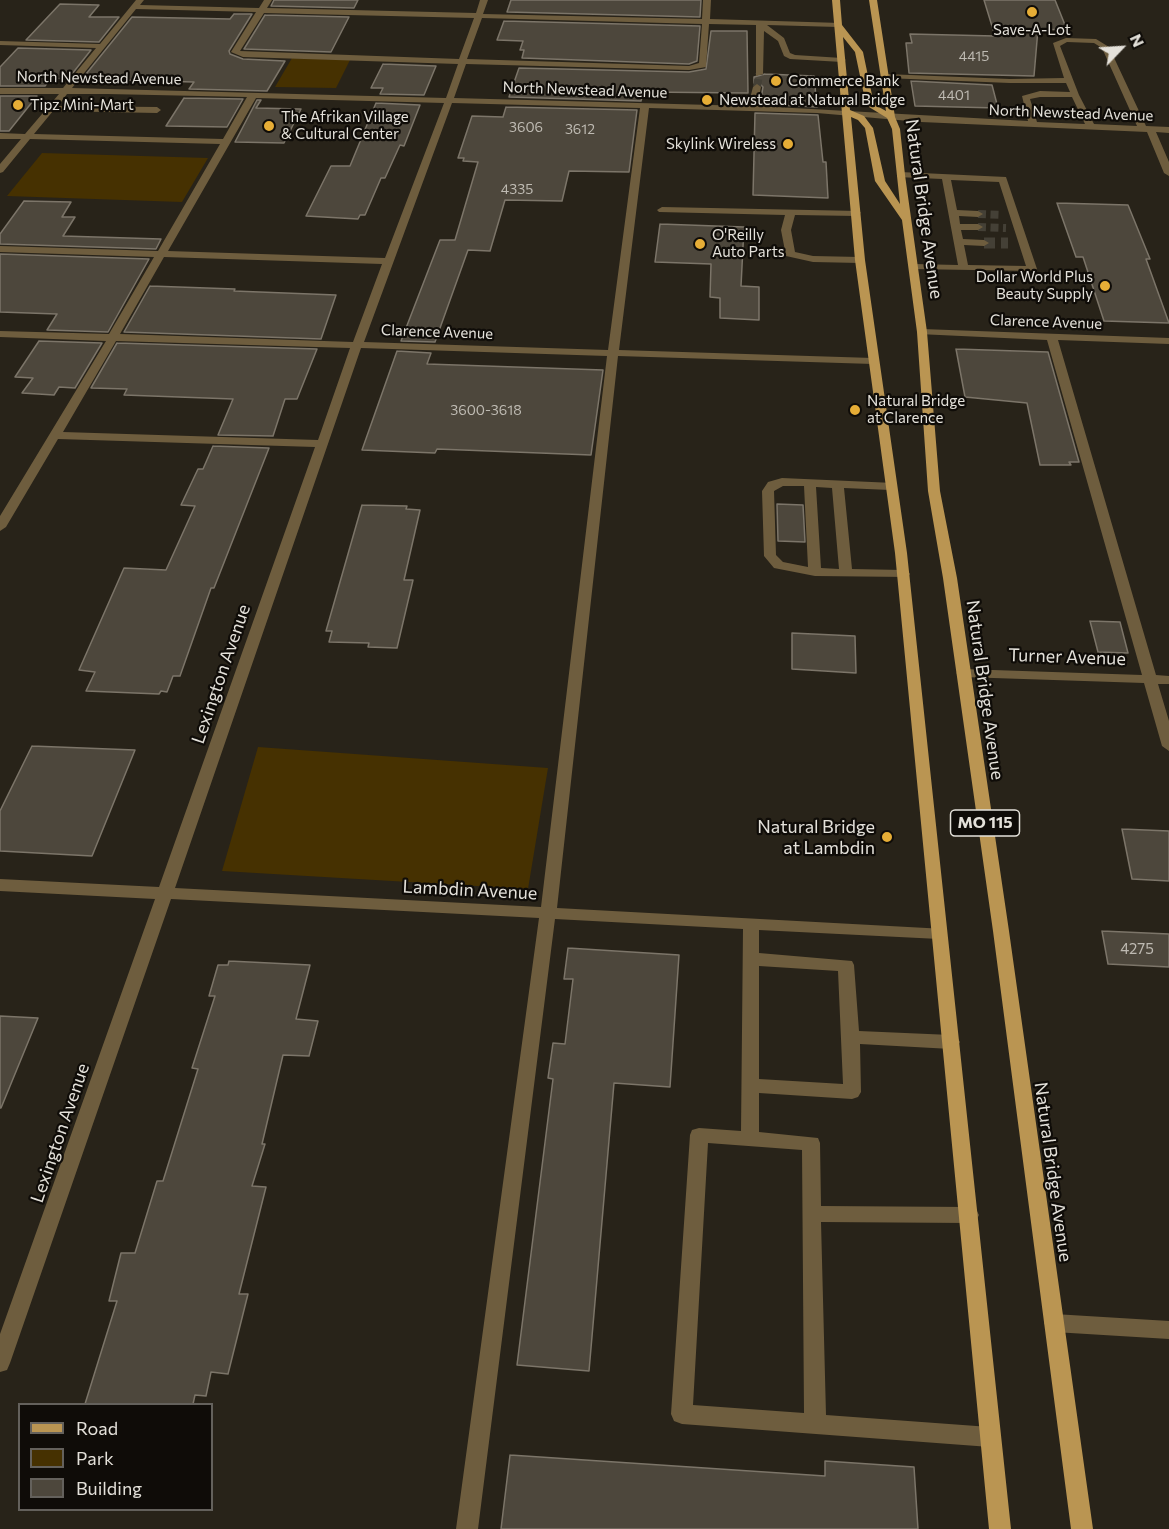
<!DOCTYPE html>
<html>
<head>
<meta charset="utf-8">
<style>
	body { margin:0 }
	#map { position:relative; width:1169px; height:1529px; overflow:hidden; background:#282319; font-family:Commissioner,sans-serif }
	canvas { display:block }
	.legend { position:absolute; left:18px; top:1403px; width:195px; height:108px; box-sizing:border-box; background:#0f0c08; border:2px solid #64615c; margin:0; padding:8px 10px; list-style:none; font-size:18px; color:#e4e1da }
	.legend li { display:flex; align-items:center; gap:12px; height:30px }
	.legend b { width:30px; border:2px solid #64615c }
	.north { position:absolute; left:1091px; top:18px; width:60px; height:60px; -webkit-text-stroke:4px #0f0c08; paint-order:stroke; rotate:65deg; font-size:16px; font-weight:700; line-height:24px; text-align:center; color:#e4e1da }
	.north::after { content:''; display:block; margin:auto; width:21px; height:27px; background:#e4e1da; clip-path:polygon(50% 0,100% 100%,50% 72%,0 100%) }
</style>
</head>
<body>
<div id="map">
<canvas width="1169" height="1529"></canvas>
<ul class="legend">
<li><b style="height:8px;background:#ba9552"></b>Road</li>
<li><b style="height:16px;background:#463101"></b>Park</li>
<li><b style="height:16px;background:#4d473c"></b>Building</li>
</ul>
<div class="north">N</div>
</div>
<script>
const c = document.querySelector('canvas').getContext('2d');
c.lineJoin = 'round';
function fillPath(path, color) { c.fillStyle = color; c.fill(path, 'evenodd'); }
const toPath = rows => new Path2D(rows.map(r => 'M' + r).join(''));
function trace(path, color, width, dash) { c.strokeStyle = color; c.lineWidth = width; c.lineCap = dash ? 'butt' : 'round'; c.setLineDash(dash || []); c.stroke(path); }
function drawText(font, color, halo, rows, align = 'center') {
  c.font = font + ' Commissioner,sans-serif'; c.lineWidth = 4.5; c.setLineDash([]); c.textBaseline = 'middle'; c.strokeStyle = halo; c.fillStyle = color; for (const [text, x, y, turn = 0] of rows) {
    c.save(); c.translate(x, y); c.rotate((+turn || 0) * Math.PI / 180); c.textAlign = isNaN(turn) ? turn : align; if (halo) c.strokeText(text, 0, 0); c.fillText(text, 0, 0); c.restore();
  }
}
fillPath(toPath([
	[292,58,350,60,336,88,275,87],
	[42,153,208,158,182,202,7,196],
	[258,747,548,768,528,889,222,871]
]), '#463101');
const building = toPath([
	[274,0,358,0,354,8,271,6,274,0],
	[511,0,701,0,700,17,507,12,511,0],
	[984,0,1055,0,1067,30,1038,29,1034,76,909,73,906,43,912,43,910,34,995,36,984,0],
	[60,4,99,5,89,17,119,17,99,42,26,40,60,4],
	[234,14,252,14,229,51,230,54,243,59,285,61,267,91,189,89,194,82,82,79,132,17,230,19,234,14],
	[265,15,349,17,331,52,244,49,265,15],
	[504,21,700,26,697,61,689,64,522,58,524,50,520,50,523,41,497,40,504,21],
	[711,31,747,31,748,93,643,92,641,101,509,97,519,68,689,72,706,69,711,31],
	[18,48,91,50,68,79,51,78,45,86,0,86,0,67,18,48],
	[383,64,436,66,424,95,380,94,383,88,371,88,383,64],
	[765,74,814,76,817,107,760,104,763,87,758,82,754,83,754,77,765,74],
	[911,81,992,85,998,108,915,106,911,81],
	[0,96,37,96,9,131,0,131,0,96],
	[184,98,243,99,227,127,166,126,184,98],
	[257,100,261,100,256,108,301,109,284,143,235,142,257,100],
	[376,103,420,105,404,146,400,145,385,178,381,178,365,215,360,215,358,219,306,216,331,166,350,166,376,103],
	[506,107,637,110,629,172,569,171,562,201,505,200,490,251,468,250,435,342,401,341,440,240,455,240,478,162,463,161,464,158,458,158,472,116,503,117,506,107],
	[755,113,818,115,823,162,826,162,828,198,753,195,755,113],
	[24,201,71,202,62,217,75,217,63,236,161,239,156,249,0,244,0,234,24,201],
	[1057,203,1128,205,1150,259,1146,259,1169,323,1104,321,1083,257,1076,257,1057,203],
	[660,224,744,227,741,286,759,287,759,320,720,318,720,298,710,297,711,264,655,262,660,224],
	[0,254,149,259,108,332,47,330,57,314,0,312,0,254],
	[150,286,235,289,234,291,336,295,321,339,124,332,150,286],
	[39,341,102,343,75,388,59,387,54,395,22,393,33,378,15,377,39,341],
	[117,343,317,349,297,399,285,399,273,436,218,435,233,399,124,395,127,389,91,388,117,343],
	[956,349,1048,352,1079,462,1069,462,1071,465,1040,465,1027,403,965,397,956,349],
	[397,351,431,353,427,364,603,370,591,455,437,449,435,453,362,450,397,351],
	[213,446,269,448,214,588,211,588,180,676,173,676,167,692,161,691,159,694,86,691,95,672,79,670,124,568,166,570,195,506,181,505,198,469,203,469,213,446],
	[777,504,803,505,805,542,778,541,777,504],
	[362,505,407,506,406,509,420,510,404,580,413,580,397,648,368,647,369,643,329,642,332,631,326,631,362,505],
	[1090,621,1120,622,1128,653,1098,652,1090,621],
	[792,633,855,636,856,673,792,669,792,633],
	[32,746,135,750,92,856,0,851,0,811,32,746],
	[1122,829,1169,831,1169,881,1132,879,1122,829],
	[1102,931,1169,934,1169,967,1108,964,1102,931],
	[568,948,679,955,670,1087,614,1083,589,1371,517,1365,553,1079,548,1078,553,1043,565,1044,573,979,564,979,568,948],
	[229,961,310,965,296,1019,318,1021,309,1056,283,1055,262,1144,265,1144,252,1186,266,1187,239,1294,248,1294,228,1374,211,1372,206,1396,195,1395,193,1404,85,1404,117,1301,109,1301,121,1253,135,1253,157,1181,163,1181,198,1069,192,1068,215,996,209,996,218,965,228,965,229,961],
	[0,1016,38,1018,1,1108,0,1108,0,1016],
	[510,1455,825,1476,825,1461,914,1467,918,1529,501,1529,510,1455]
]);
fillPath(building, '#4d473c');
trace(building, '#7c7569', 1.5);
trace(toPath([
	[757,87,759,74],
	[978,214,1002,215],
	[978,227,1006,228]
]), '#444036', 8, [8, 4.5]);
trace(toPath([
	[984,243,1008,243]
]), '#444036', 11, [11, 6]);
fillPath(toPath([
	[136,0,144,0,140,5,259,8,264,0,272,0,267,8,476,13,480,0,488,0,483,14,702,19,703,0,711,0,710,19,841,23,841,27,838,27,767,25,784,38,790,53,795,55,842,58,846,60,842,62,790,59,784,56,778,41,764,31,763,74,756,76,756,25,709,24,706,67,689,70,466,64,454,98,748,106,753,87,757,84,761,87,757,106,1028,121,1022,96,1040,91,1070,92,1066,83,1010,83,885,78,881,76,885,74,1010,79,1064,78,1053,43,1066,38,1096,39,1109,47,1146,126,1169,127,1169,133,1156,132,1169,162,1169,176,1164,173,1147,132,921,122,817,113,649,108,619,350,873,358,879,361,873,364,618,356,557,908,945,929,947,933,945,937,939,939,759,930,759,953,852,961,854,965,859,1031,951,1035,957,1037,960,1042,957,1047,951,1049,860,1044,861,1092,858,1097,852,1099,759,1093,759,1132,818,1138,820,1143,821,1206,969,1207,976,1209,979,1215,976,1221,969,1223,821,1222,826,1415,990,1427,998,1430,1001,1437,998,1444,990,1447,682,1424,674,1421,671,1414,690,1135,692,1130,699,1128,741,1131,743,929,555,919,478,1529,456,1529,539,918,171,899,10,1363,7,1370,0,1372,0,1334,155,899,0,891,0,879,159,887,315,447,58,439,6,527,0,531,0,516,106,341,0,337,0,331,109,334,154,257,0,252,0,246,158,251,220,144,30,139,3,172,0,173,0,164,21,139,0,139,0,133,25,134,59,94,0,94,0,88,63,88,96,48,0,45,0,41,100,44,136,0],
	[136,9,256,12,231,52,243,57,458,64,446,98,72,88,136,9],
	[264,13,474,18,459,59,240,51,264,13],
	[482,18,702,24,699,63,689,66,467,59,482,18],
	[1067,42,1094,43,1102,48,1137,126,1094,124,1079,95,1060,46,1067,42],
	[67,94,107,94,247,97,223,139,34,134,53,111,157,113,161,110,157,107,58,106,67,94],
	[1040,97,1072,97,1085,124,1037,122,1030,99,1040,97],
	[256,98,444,103,385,258,168,251,256,98],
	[452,103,640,108,608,350,364,342,452,103],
	[164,257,382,264,353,342,120,334,164,257],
	[116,341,350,348,318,440,63,432,116,341],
	[361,348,607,356,541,907,175,888,361,348],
	[759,966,838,971,843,1084,759,1079,759,966],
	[708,1143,802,1150,804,1413,693,1405,708,1143],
	[900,172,1006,177,1037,269,1036,271,910,269,909,267,914,264,958,265,942,179,897,177,897,173,900,172],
	[951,180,999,182,1026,266,968,265,964,245,984,246,989,243,984,240,963,239,961,230,978,230,983,227,978,224,960,224,959,216,978,217,983,214,978,211,957,210,951,180],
	[662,207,859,211,861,213,856,216,795,215,791,230,795,252,813,256,860,257,865,260,860,263,813,262,786,256,781,230,785,215,659,212,657,210,662,207],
	[922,329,1169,338,1169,344,1058,340,1156,675,1169,676,1169,684,1158,684,1169,721,1169,751,1162,746,1144,683,963,677,956,673,963,669,1142,675,1047,340,918,334,917,332,922,329],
	[782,478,894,483,896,486,890,490,844,488,852,569,903,570,908,571,910,574,908,577,815,576,774,568,764,556,762,491,768,482,782,478],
	[783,486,804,486,808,567,783,562,776,555,774,491,783,486],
	[816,487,832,488,839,569,821,568,816,487],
	[1054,1314,1169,1321,1169,1339,1054,1332,1047,1329,1044,1323,1047,1317,1054,1314]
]), '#6e5d3e');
fillPath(toPath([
	[832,0,840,0,842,25,863,52,872,95,877,106,886,111,869,0,877,0,895,117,900,129,905,175,927,332,940,491,957,578,1009,931,1093,1529,1071,1529,993,931,943,578,928,491,917,332,902,220,875,181,865,128,858,120,851,117,865,260,907,553,1011,1529,989,1529,895,553,855,260,832,0],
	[843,37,855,52,864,95,869,107,887,118,892,129,900,204,885,181,873,128,864,116,850,110,843,37]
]), '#ba9552');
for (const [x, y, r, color] of [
	[1032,12,6,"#e6ad36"],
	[776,81,6,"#e6ad36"],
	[707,100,6,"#e6ad36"],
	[18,105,6,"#e6ad36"],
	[269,126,6,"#e6ad36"],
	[788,144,6,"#e6ad36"],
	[700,244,6,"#e6ad36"],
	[1105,286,6,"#e6ad36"],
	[855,410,6,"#e6ad36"],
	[887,837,6,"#e6ad36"]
]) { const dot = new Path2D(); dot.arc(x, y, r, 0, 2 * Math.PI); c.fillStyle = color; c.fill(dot); trace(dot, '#0f0c08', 2); }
drawText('14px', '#bebab2', null, [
	["4415",974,56],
	["4401",954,95],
	["3606",526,127],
	["3612",580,129],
	["4335",517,189],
	["3600-3618",486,410]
]);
drawText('15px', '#e4e1da', '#0f0c08', [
	["Save-A-Lot",1032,30,"center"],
	["Commerce Bank",788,81],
	["Newstead at Natural Bridge",719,100],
	["Tipz Mini-Mart",30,105],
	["The Afrikan Village",281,117],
	["& Cultural Center",281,134],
	["Skylink Wireless",776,144,"right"],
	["O'Reilly",712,235],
	["Auto Parts",712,252],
	["Dollar World Plus",1093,277,"right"],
	["Beauty Supply",1093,294,"right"],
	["Natural Bridge",867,401],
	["at Clarence",867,418]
], 'left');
drawText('15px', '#e4e1da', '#0f0c08', [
	["North Newstead Avenue",99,78,1],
	["North Newstead Avenue",585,90,2],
	["North Newstead Avenue",1071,113,2],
	["Clarence Avenue",1046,322,2],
	["Clarence Avenue",437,332,2]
]);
drawText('15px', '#bebab2', null, [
	["4275",1137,949]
]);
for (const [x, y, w] of [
	[985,823,69]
]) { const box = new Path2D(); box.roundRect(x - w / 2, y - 13, w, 26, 4.5); c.fillStyle = '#0f0c08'; c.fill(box); trace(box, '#e4e1da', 1.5); }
drawText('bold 16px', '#e4e1da', null, [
	["MO 115",985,823]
]);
drawText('18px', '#e4e1da', '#0f0c08', [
	["Natural Bridge Avenue",924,209,82],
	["Turner Avenue",1067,657,2],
	["Lexington Avenue",221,674,-71],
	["Natural Bridge Avenue",985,690,82],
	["Lambdin Avenue",470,890,3],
	["Lexington Avenue",60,1133,-71],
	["Natural Bridge Avenue",1053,1172,82]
]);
drawText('18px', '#e4e1da', '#0f0c08', [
	["Natural Bridge",875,827],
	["at Lambdin",875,848]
], 'right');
</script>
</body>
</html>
